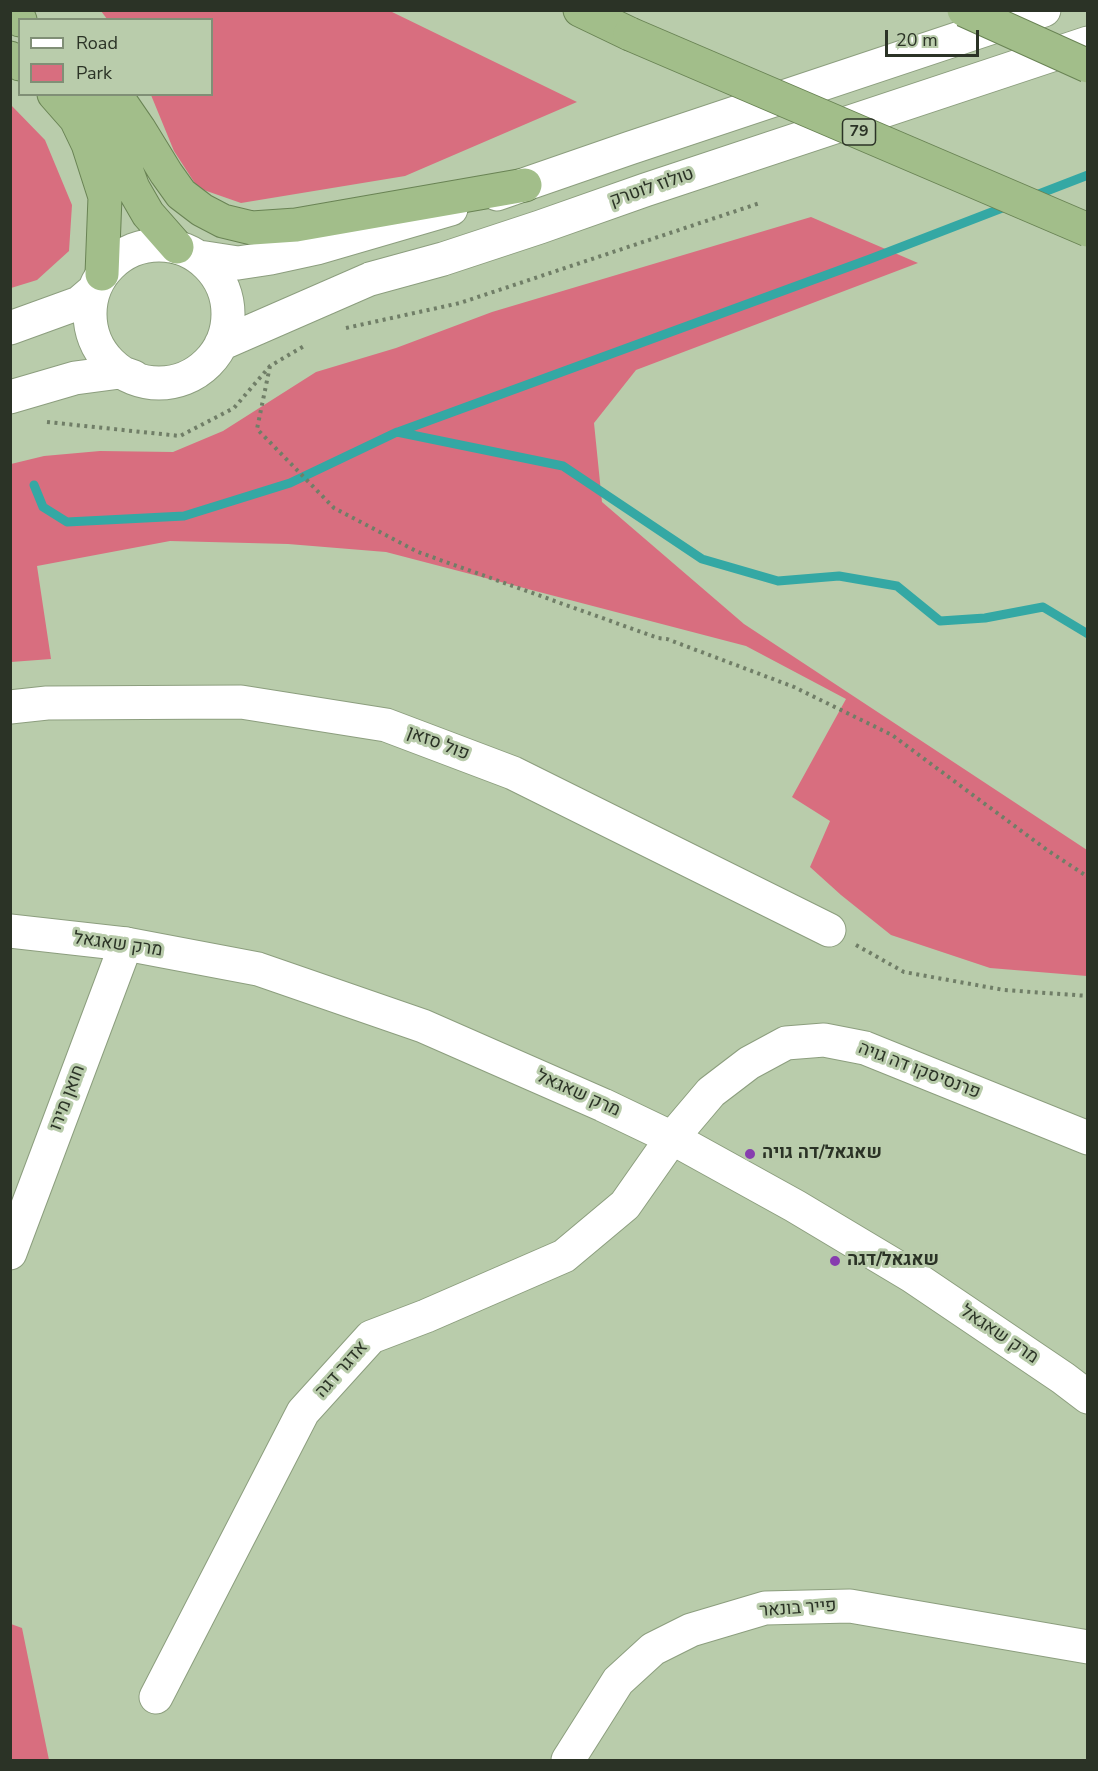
<!DOCTYPE html>
<html>
<head>
<meta charset="utf-8">
<style>
	body { margin:0 }
	#map { position:relative; width:1098px; height:1771px; overflow:hidden; background:#b9ccab; font-family:"Nunito Sans",sans-serif }
	canvas { display:block }
	.frame { position:absolute; inset:0; border:12px solid #2b3326; pointer-events:none }
	.legend { position:absolute; left:18px; top:18px; width:195px; height:78px; box-sizing:border-box; background:#b9ccab; border:2px solid #808f76; margin:0; padding:8px 10px; list-style:none; font-size:18px; color:#2b3326 }
	.legend li { display:flex; align-items:center; gap:12px; height:30px }
	.legend b { width:30px; border:2px solid #808f76 }
	.scale { position:absolute; left:885px; top:30px; width:94px; height:27px; box-sizing:border-box; border:3px solid #2b3326; border-top:0; padding-left:8px; font-size:18px; line-height:21px; white-space:nowrap; color:#2b3326; -webkit-text-stroke:4px #b9ccab; paint-order:stroke }
</style>
</head>
<body>
<div id="map">
<canvas width="1098" height="1771"></canvas>
<div class="frame"></div>
<ul class="legend">
<li><b style="height:8px;background:#fff"></b>Road</li>
<li><b style="height:16px;background:#d86e7f"></b>Park</li>
</ul>
<div class="scale">20 m</div>
</div>
<script>
const c = document.querySelector('canvas').getContext('2d');
c.lineJoin = 'round';
function fillPath(path, color) { c.fillStyle = color; c.fill(path, 'evenodd'); }
const toPath = rows => new Path2D(rows.map(r => 'M' + r).join(''));
function trace(path, color, width, dash) { c.strokeStyle = color; c.lineWidth = width; c.lineCap = dash ? 'butt' : 'round'; c.setLineDash(dash || []); c.stroke(path); }
function drawText(font, color, halo, rows, align = 'center') {
  c.font = font + ' "Nunito Sans",Heebo,sans-serif'; c.lineWidth = 6; c.setLineDash([]); c.textBaseline = 'middle'; c.strokeStyle = halo; c.fillStyle = color; for (const [text, x, y, turn = 0] of rows) {
    c.save(); c.translate(x, y); c.rotate((+turn || 0) * Math.PI / 180); c.textAlign = isNaN(turn) ? turn : align; if (halo) c.strokeText(text, 0, 0); c.fillText(text, 0, 0); c.restore();
  }
}
fillPath(toPath([
	[101,11,390,11,577,102,405,176,241,203,198,188,174,151,151,95,212,94,212,20,107,19],
	[11,105,45,140,72,205,69,251,37,280,11,288],
	[811,217,918,263,636,370,594,423,602,502,744,624,1087,850,1087,976,990,968,891,935,841,895,810,867,830,821,792,797,846,699,746,646,386,552,288,544,170,541,37,566,51,659,11,662,11,464,44,456,100,451,173,452,223,431,316,372,396,348,492,312],
	[11,1624,22,1628,49,1760,11,1760]
]), '#d86e7f');
trace(toPath([
	[1031,197,1088,175],
	[398,432,870,259,1010,205],
	[34,485,43,507,67,522,184,516,290,483,397,432,563,466,702,559,778,581,839,576,897,586,940,621,985,618,1043,607,1088,634]
]), '#34a8a4', 9);
const minor = toPath([
	[10,707,47,703,241,702,386,725,513,773,829,930],
	[10,1253,126,944],
	[156,1697,303,1412,371,1337,426,1316,564,1256,625,1205,672,1138,711,1092,749,1063,786,1043,824,1040,865,1048,1088,1138],
	[568,1760,618,1681,653,1649,691,1630,765,1608,850,1606,1088,1647]
]);
const tertiary = toPath([
	[10,931,126,944,258,969,423,1026,603,1105,672,1138,795,1206,912,1276,1063,1378,1088,1397]
]);
const secondary = toPath([
	[497,194,630,148,1044,10],
	'90 314a69 69 0 1 1 138 0a69 69 0 1 1-138 0Z',
	[199,257,238,263,271,258,317,248,451,209],
	[10,328,79,303,93,291],
	[221,344,370,279,443,259,540,227,645,190,1088,43],
	[10,397,75,378,120,372,134,377]
]);
const trunk = toPath([
	[580,10,630,34],
	[10,14,20,20],
	[10,58,20,64],
	[54,94,76,119,88,144,105,197,102,274],
	[93,94,113,134,133,188,148,214,177,247],
	[115,94,139,129,166,173,181,194,202,210,223,221,252,228,296,225,525,185]
]);
trace(minor, '#8c9e7e', 35);
trace(tertiary, '#8c9e7e', 35);
trace(secondary, '#8c9e7e', 35);
trace(trunk, '#698354', 35);
trace(toPath([
	[346,328,460,303,760,203],
	[270,366,257,429,334,508,418,552,658,638,667,639,794,687,892,735,1047,850,1088,877],
	[47,422,180,436,234,408,270,366,304,346],
	[856,945,904,972,1004,990,1088,996]
]), '#707e67', 4, [3, 4.5]);
trace(minor, '#fff', 33);
trace(tertiary, '#fff', 33);
trace(secondary, '#fff', 33);
trace(trunk, '#a2be8a', 33);
const trunkBridge = toPath([
	[964,10,1088,66],
	[630,34,1088,230]
]);
trace(trunkBridge, '#698354', 35, []);
trace(trunkBridge, '#a2be8a', 33);
for (const [x, y, r, color] of [
	[750,1154,6,"#873daf"],
	[835,1261,6,"#873daf"]
]) { const dot = new Path2D(); dot.arc(x, y, r, 0, 2 * Math.PI); c.fillStyle = color; c.fill(dot); trace(dot, '#b9ccab', 2); }
for (const [x, y, w] of [
	[859,132,33]
]) { const box = new Path2D(); box.roundRect(x - w / 2, y - 13, w, 26, 4.5); c.fillStyle = '#b9ccab'; c.fill(box); trace(box, '#2b3326', 1.5); }
drawText('bold 16px', '#2b3326', null, [
	["79",859,132]
]);
drawText('18px', '#2b3326', '#b9ccab', [
	["טולוז לוטרק",652,188,-19],
	["פול סזאן",438,744,21],
	["מרק שאגאל",118,945,8],
	["פרנסיסקו דה גויה",919,1071,21],
	["מרק שאגאל",578,1094,24],
	["חואן מירו",68,1098,-69],
	["מרק שאגאל",999,1335,34],
	["אדגר דגה",342,1370,-48],
	["פייר בונאר",798,1609,-4]
]);
drawText('bold 18px', '#2b3326', '#b9ccab', [
	["שאגאל/דה גויה",762,1154],
	["שאגאל/דגה",847,1261]
], 'left');
</script>
</body>
</html>
